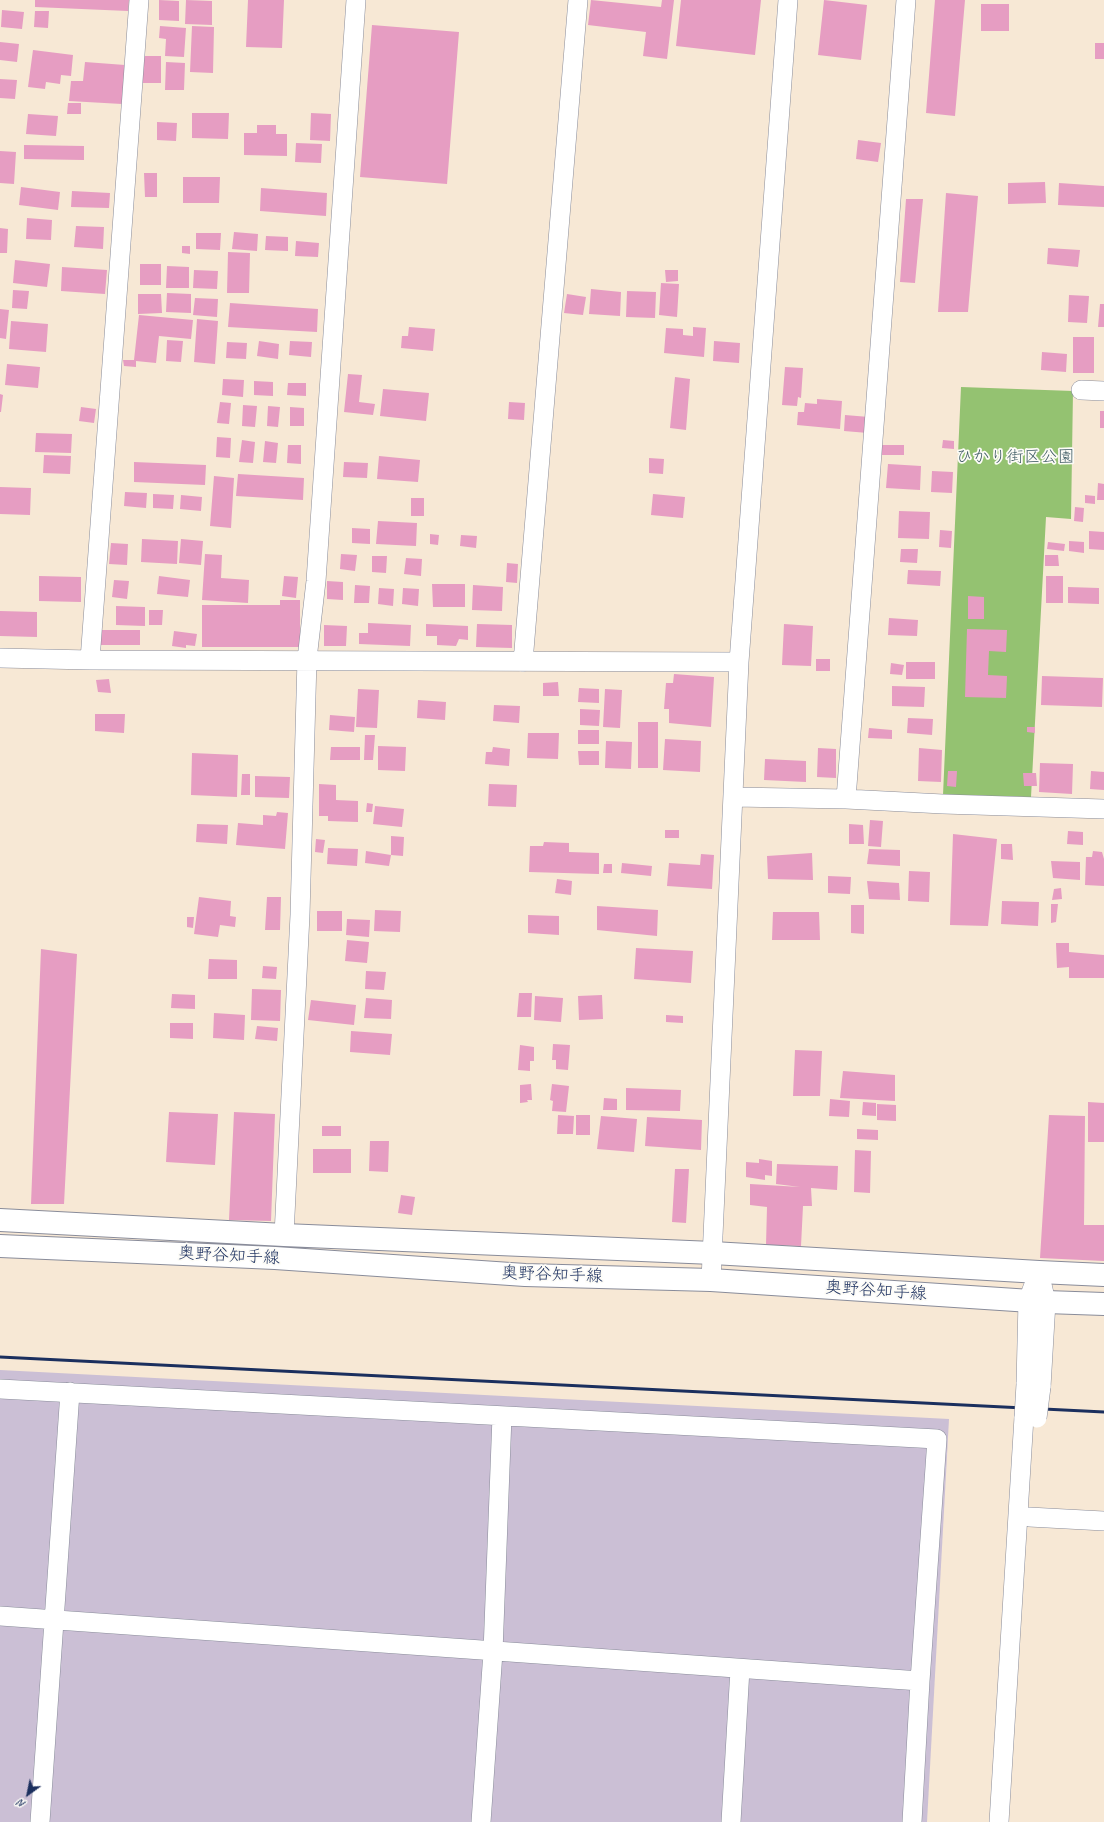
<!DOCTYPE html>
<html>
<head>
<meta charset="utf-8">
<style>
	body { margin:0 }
	#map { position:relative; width:1104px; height:1822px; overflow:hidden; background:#f7e8d5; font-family:Caveat,sans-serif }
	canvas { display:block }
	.north { position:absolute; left:8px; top:1774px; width:40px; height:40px; -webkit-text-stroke:3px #fdfcf7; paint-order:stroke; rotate:213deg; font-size:11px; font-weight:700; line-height:16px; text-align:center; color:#1b2f5e }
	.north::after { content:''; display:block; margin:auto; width:14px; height:18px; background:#1b2f5e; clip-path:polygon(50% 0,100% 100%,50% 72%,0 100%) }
</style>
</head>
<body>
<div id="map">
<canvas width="1104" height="1822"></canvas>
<div class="north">N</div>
</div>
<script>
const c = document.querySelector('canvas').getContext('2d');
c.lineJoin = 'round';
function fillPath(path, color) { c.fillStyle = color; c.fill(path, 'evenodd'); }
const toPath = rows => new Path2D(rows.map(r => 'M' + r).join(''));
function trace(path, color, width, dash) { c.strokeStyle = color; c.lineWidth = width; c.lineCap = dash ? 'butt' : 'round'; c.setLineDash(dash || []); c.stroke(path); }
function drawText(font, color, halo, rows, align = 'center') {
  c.font = font + ' Caveat,"Klee One",sans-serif'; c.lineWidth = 3.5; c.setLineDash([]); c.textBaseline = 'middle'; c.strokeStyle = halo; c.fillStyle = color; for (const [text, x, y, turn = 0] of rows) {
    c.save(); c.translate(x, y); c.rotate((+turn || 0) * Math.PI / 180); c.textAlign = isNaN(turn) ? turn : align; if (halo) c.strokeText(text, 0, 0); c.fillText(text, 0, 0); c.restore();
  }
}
fillPath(toPath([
	[0,1370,949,1419,927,1822,0,1822]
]), '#cbbfd5');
fillPath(toPath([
	[961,387,1073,391,1071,519,1046,517,1031,797,943,795]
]), '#94c271');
fillPath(toPath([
	[35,0,129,0,128,11,35,7],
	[159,0,179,1,179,21,159,20],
	[186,0,212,1,212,25,185,24],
	[248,0,284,0,282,48,246,47],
	[591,0,661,7,662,0,674,0,667,59,643,56,646,32,588,25],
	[681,0,761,0,755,55,676,46],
	[824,0,867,5,861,60,818,55],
	[935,0,965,0,955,116,926,113],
	[981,4,1009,4,1009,31,981,31],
	[2,10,24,12,22,29,1,27],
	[35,11,49,11,48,28,34,27],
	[372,25,459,32,447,184,360,177],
	[160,26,186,28,184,57,165,56,166,39,159,38],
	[192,26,214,27,213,73,190,72],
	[0,42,19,44,17,62,0,60],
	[1095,43,1104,43,1104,59,1095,59],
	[33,50,73,55,71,76,61,75,60,84,46,82,45,89,28,87],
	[141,56,161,56,161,83,142,83],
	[85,62,125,65,122,104,69,101,71,81,83,81],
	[166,62,185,63,184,90,165,90],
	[0,79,17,80,15,99,0,98],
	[68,103,81,103,81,114,67,114],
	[192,113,229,113,228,139,192,138],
	[311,113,331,114,330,141,310,140],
	[28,114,58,116,56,136,26,134],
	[157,122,177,123,176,141,157,140],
	[257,125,276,125,276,134,287,134,287,156,244,155,244,133,257,133],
	[858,140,881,143,878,162,856,159],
	[296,143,322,144,321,163,295,162],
	[24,145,84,146,84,160,24,159],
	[0,151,16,152,14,184,0,183],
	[144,173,157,173,157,197,145,197],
	[183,177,220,177,219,203,183,203],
	[1045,182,1046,203,1008,204,1008,183],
	[1059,183,1104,186,1104,207,1058,205],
	[21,187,60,192,58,210,19,205],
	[261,188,327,193,326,216,260,211],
	[72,191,110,193,109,208,71,207],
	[946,193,978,196,968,312,938,312],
	[906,199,923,199,915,283,900,282],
	[27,218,52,220,51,240,26,239],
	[76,226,104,227,103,249,74,247],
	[0,228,8,229,7,253,0,253],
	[234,232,258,234,257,251,232,249],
	[196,233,221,233,220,250,196,249],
	[266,236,288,237,288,251,265,250],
	[296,241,319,243,318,257,295,256],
	[182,246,190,246,190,254,182,253],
	[1048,248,1080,250,1078,267,1047,264],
	[228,252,250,253,249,293,227,293],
	[15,260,50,264,47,287,13,283],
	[140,264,161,264,161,285,140,285],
	[167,266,189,267,189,288,166,288],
	[62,267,107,270,105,294,61,291],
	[194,270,218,271,217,289,193,288],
	[665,270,678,270,678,281,666,282],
	[661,283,679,284,677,317,659,315],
	[591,289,621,292,620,316,589,314],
	[13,290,29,291,27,309,12,308],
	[627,291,656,292,655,318,626,317],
	[167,293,191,294,191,313,166,312],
	[138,294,161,294,162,313,138,314],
	[567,294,586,297,583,315,564,313],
	[1069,295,1089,296,1087,323,1068,322],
	[195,298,218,299,217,317,193,315],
	[230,303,318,309,317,332,228,327],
	[1100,304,1104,304,1104,327,1098,327],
	[0,309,9,310,6,339,0,338],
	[139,315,193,320,191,339,159,336,156,363,136,361,136,367,124,366,123,360,134,360],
	[197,319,218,321,215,364,194,362],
	[11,321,48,324,46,352,9,349],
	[409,327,435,329,433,351,401,348,402,336,408,336],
	[693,327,706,328,704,357,664,353,666,328,683,329,683,335,693,336],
	[1073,337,1094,337,1094,373,1073,373],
	[167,340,183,341,181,362,166,361],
	[259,341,279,344,278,359,257,356],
	[290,341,312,342,311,357,289,355],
	[714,341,740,343,739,363,713,361],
	[227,342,247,343,246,359,226,358],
	[1042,352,1067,354,1066,372,1041,370],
	[7,364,40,367,38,388,5,385],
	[785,367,803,368,801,398,798,397,797,406,782,405],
	[348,374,362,375,359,402,375,404,373,415,344,412],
	[675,377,690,379,686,430,670,428],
	[223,379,244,380,243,397,222,395],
	[254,381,273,382,273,396,254,395],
	[288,383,306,383,306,396,287,395],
	[383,389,429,393,426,421,380,416],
	[0,394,3,395,1,412,0,412],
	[817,399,842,401,840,429,797,425,798,412,804,412,805,403,817,404],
	[220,402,231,403,229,424,217,423],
	[509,402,525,403,524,420,508,419],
	[243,405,257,406,255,427,242,426],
	[268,406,280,407,278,427,267,426],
	[81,407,96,409,94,423,79,421],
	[290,407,304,408,304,426,290,426],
	[1100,411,1104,411,1104,428,1100,428],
	[845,415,869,417,868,433,844,431],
	[36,433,72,434,71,453,35,452],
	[217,437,231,438,230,458,216,457],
	[242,440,255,442,253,463,239,462],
	[943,440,954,441,954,449,942,448],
	[265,441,278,443,276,463,263,462],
	[288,445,301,445,301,464,287,463],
	[882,445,904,445,904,455,882,455],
	[44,455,71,456,70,474,43,473],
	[379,456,420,460,418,482,377,479],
	[649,458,664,459,663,474,649,473],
	[134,462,206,465,205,485,134,482],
	[344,462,368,463,367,478,343,477],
	[888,464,921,466,920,490,886,488],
	[932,471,953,472,952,493,931,492],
	[238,474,304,478,303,500,236,496],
	[214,476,234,478,231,528,210,526],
	[1098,483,1104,484,1104,500,1097,500],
	[0,487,31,488,30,515,0,514],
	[125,492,147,493,146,508,124,506],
	[153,494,174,495,173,509,153,508],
	[653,494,685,497,683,518,651,515],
	[181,495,202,497,201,511,180,509],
	[1085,495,1095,496,1095,504,1085,503],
	[411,498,424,498,424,516,411,516],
	[1075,507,1084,508,1083,522,1074,521],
	[899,511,930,512,929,539,898,538],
	[378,521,417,523,416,546,376,544],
	[352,528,370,529,370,544,352,543],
	[940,530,952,531,951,548,939,547],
	[1089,531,1104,532,1104,550,1089,549],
	[430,534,439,535,438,545,430,544],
	[461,535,477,536,476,548,460,546],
	[142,539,178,541,177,564,141,562],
	[181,539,203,541,201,565,179,563],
	[1069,541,1084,542,1084,553,1069,551],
	[1048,542,1065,544,1064,551,1047,549],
	[111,543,128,544,127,565,109,564],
	[901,549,918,549,917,563,900,562],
	[205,554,222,555,221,578,249,580,248,603,202,600],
	[341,554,357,555,355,571,340,569],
	[1045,555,1058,555,1059,566,1045,566],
	[372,556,387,556,386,573,372,572],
	[406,558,422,559,421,576,404,574],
	[507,563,518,564,517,583,506,582],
	[908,570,941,571,940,586,907,584],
	[39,576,81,577,81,602,39,601],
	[159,576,190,580,188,597,157,594],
	[284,576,298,577,296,598,282,596],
	[1046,576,1063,576,1063,603,1046,603],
	[114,580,129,581,127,599,112,597],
	[327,581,343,582,343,600,327,599],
	[432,584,465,584,465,607,433,607],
	[355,585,370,586,369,603,354,603],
	[473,585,503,587,502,611,472,610],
	[1068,587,1099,588,1099,604,1068,603],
	[379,588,394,589,393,606,378,604],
	[403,588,419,589,418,606,402,604],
	[968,596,984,597,984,619,968,619],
	[280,600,300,600,300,647,202,647,202,605,280,605],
	[116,606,145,607,145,626,116,625],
	[149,610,163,610,162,625,149,625],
	[0,611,37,612,37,637,0,636],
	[889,618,918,620,917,636,888,635],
	[368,623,411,625,410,646,359,644,359,633,368,633],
	[426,624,468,626,468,640,459,639,456,646,437,645,437,636,426,636],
	[477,624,512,625,512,648,476,647],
	[784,624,813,626,811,666,782,665],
	[324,625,347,626,346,646,324,646],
	[967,629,1007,630,1006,652,989,651,988,675,1007,676,1006,698,965,697],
	[100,630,140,630,140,645,100,645],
	[174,631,197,634,195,646,186,645,186,648,172,646],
	[816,659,830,659,830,671,816,671],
	[906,662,935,662,935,679,906,679],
	[891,663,904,665,902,675,890,674],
	[674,674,714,677,711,727,669,723,669,709,664,709,666,683,673,683],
	[1042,676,1103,678,1102,707,1041,705],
	[109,679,111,693,98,692,96,680],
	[558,682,559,696,543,696,543,683],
	[892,686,925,687,924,707,892,706],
	[579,688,599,689,599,703,578,702],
	[358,689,379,690,377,728,356,727],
	[605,689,622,690,620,728,603,727],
	[418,700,446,702,445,720,417,718],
	[494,705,520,706,519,723,493,721],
	[580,709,600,710,599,726,580,725],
	[95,714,125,714,124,733,95,731],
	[330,715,355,717,354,732,329,730],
	[908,718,933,719,932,735,907,733],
	[638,722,658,722,658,768,638,768],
	[1027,727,1035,727,1035,733,1027,732],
	[869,728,892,730,892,739,868,738],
	[578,730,599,730,599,744,578,744],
	[528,733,559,733,558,759,527,758],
	[365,735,375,735,373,760,364,760],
	[665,739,701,741,700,772,663,770],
	[606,741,632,742,631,769,605,768],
	[378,746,406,747,405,771,378,770],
	[331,747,360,747,360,760,330,760],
	[493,747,510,749,509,766,485,764,486,752,492,752],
	[818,748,836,749,836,778,817,777],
	[919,748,942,750,941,782,918,781],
	[578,751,599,751,599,765,579,765],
	[192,753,238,755,237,797,191,795],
	[765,759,806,761,806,782,764,780],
	[1040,763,1073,764,1072,794,1039,792],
	[948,771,957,771,956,787,947,786],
	[1091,771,1104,772,1104,790,1090,789],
	[1023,773,1036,773,1037,786,1024,786],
	[242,774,250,774,250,795,241,795],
	[255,776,290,777,289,798,255,797],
	[319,784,336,785,336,800,358,801,358,822,328,821,328,816,319,816],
	[489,784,517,785,516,807,488,806],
	[367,803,373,804,372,812,366,812],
	[375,806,404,809,402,827,373,824],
	[277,812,288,813,285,849,236,845,238,823,263,825,263,815,276,816],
	[870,820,883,821,881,847,868,846],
	[197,824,228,825,227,844,196,842],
	[849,824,863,825,864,844,849,844],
	[665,830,679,830,679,838,665,838],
	[1068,831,1083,832,1083,845,1067,844],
	[953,834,997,839,988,926,950,925],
	[391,836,404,837,403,856,391,855],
	[316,839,325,840,323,853,315,852],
	[544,842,569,843,569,852,599,853,599,874,529,872,530,846,543,846],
	[1001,844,1012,844,1013,860,1001,859],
	[328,848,358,849,357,866,327,864],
	[869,849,900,850,900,866,867,864],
	[366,851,391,855,389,866,365,863],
	[1093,851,1102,852,1104,859,1104,886,1085,885,1086,857,1092,857],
	[812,853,813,880,768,879,767,856],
	[701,854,714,855,712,889,667,886,669,863,700,865],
	[1051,861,1080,862,1080,880,1053,878],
	[622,863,652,866,651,876,621,873],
	[604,864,612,864,612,873,603,873],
	[909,871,930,872,929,902,908,901],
	[828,876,851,877,850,894,828,893],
	[557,879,572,881,571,895,555,893],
	[867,881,899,883,900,900,869,899],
	[1061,888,1062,899,1052,900,1054,889],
	[199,897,231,901,230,916,236,917,235,927,220,925,218,937,194,934],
	[267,897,281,897,280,930,265,930],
	[1002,901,1039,902,1038,926,1001,924],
	[1051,904,1058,904,1056,922,1051,923],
	[851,905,864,905,864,934,851,933],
	[597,906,658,910,657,936,597,930],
	[375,910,401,911,400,932,374,931],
	[317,911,342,911,342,931,317,931],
	[773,912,819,912,820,940,772,940],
	[528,915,559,916,559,935,528,933],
	[187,917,194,917,193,928,187,927],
	[347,919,370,920,369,937,346,935],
	[347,940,369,942,367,963,345,961],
	[1056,943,1069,943,1069,952,1104,955,1104,978,1069,978,1069,967,1057,968],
	[636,948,693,951,691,983,634,979],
	[41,949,77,954,64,1204,31,1204],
	[209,959,237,960,237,979,208,979],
	[263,966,277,967,276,979,262,978],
	[366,971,386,972,384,990,365,989],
	[252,989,281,990,280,1021,251,1020],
	[519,993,532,993,531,1017,517,1017],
	[172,994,195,995,195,1009,171,1008],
	[602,995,603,1019,579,1020,578,996],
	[535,996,563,998,561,1022,534,1020],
	[366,998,392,1000,391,1019,364,1018],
	[311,1000,356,1005,354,1025,308,1020],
	[214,1013,245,1015,244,1040,213,1038],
	[666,1015,683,1016,683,1023,666,1022],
	[170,1023,193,1023,193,1039,170,1038],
	[257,1026,278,1028,277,1041,255,1039],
	[351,1031,392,1034,390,1055,350,1052],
	[553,1044,570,1045,568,1070,556,1069,556,1060,552,1060],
	[520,1045,534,1047,534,1061,530,1061,530,1071,518,1070],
	[795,1050,822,1051,820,1096,793,1096],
	[843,1071,895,1075,895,1101,840,1098],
	[531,1084,532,1100,527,1100,528,1102,520,1103,520,1085],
	[552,1084,569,1086,566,1112,552,1111,553,1101,550,1100],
	[626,1088,681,1090,680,1111,626,1110],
	[604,1098,617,1099,617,1110,603,1110],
	[830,1099,850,1101,849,1117,829,1116],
	[863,1102,876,1103,876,1116,862,1115],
	[1088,1102,1104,1103,1104,1142,1088,1142],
	[877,1104,896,1105,896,1121,877,1120],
	[169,1112,218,1114,215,1165,166,1162],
	[234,1112,275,1114,271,1221,229,1220],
	[558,1115,574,1116,573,1134,557,1134],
	[576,1115,590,1115,590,1135,576,1135],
	[1049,1115,1085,1116,1084,1225,1104,1225,1104,1261,1040,1258],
	[601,1116,637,1119,634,1152,597,1149],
	[647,1117,702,1120,701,1150,645,1146],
	[322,1126,341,1126,341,1136,322,1136],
	[857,1129,878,1130,878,1140,857,1139],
	[370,1141,389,1141,388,1172,369,1171],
	[313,1149,351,1149,351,1173,313,1173],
	[855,1150,871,1151,870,1193,854,1192],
	[759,1159,772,1161,772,1176,765,1175,765,1180,746,1177,746,1162,759,1163],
	[777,1164,838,1166,837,1190,811,1188,812,1206,803,1206,801,1246,766,1245,767,1207,750,1205,750,1184,800,1187,776,1184],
	[675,1169,689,1169,686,1223,672,1222],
	[401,1195,415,1197,412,1215,398,1213]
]), '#e69dc2');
const minor = toPath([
	[1081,390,1104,391],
	[0,658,90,660,739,662],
	[90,660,139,0],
	[523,662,578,0],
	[734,797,846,799,943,804,1104,809],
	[846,799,906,0],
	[284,1235,300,915,307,659,316,581,356,0],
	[1039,1272,1046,1302,1041,1387],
	[711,1280,739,662,788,0],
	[1026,1384,1028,1301,1033,1287],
	[0,1389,937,1439,920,1681,912,1822],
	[1029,1517,1104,1521],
	[0,1616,920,1681],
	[40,1822,70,1392],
	[481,1822,493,1652,502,1416],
	[731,1822,740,1669],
	[999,1822,1024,1417]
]);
const major = toPath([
	[0,1220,284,1235,713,1253,1039,1272,1104,1275],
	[0,1246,275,1258,525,1275,711,1280,1046,1302,1104,1304]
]);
trace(minor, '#898c9a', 20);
trace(major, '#898c9a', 24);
trace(minor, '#fff', 19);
trace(major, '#fff', 22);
trace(toPath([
	[0,1357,1104,1412]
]), '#1b2f5e', 3);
const minorBridge = toPath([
	[1024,1417,1026,1384],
	[1037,1418,1041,1387]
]);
trace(minorBridge, '#898c9a', 20, []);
trace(minorBridge, '#fff', 19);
drawText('17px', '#3f5b64', '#fdfcf7', [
	["ひかり街区公園",1015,458]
]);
drawText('17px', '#1b2f5e', '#fdfcf7', [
	["奥野谷知手線",229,1256,3],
	["奥野谷知手線",552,1275,2],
	["奥野谷知手線",876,1291,4]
]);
</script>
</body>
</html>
